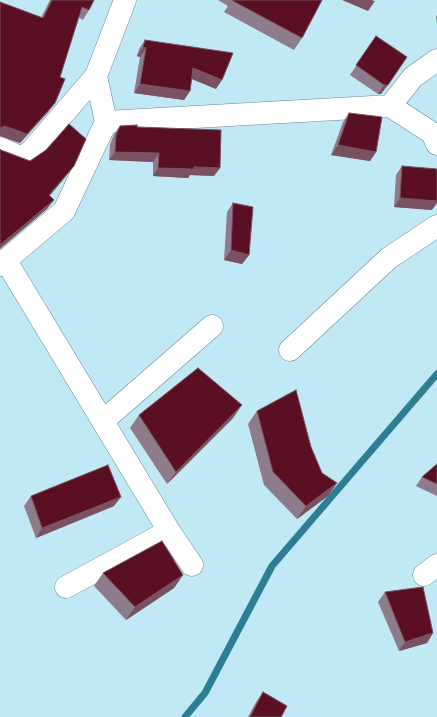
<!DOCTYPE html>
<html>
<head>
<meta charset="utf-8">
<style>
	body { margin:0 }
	canvas { display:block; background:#c1e8f5 }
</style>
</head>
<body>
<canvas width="437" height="717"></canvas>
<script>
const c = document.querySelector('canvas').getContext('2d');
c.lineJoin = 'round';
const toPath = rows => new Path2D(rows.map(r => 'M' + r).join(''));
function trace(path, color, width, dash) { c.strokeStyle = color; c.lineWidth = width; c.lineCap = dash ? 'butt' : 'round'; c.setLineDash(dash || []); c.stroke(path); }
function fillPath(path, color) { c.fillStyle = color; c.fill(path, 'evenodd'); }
trace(toPath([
	[185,717,205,693,272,566,437,374]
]), '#2d7d93', 7);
const minor = toPath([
	[390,106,413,77,437,60],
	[106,122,96,76,125,0],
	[0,148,22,158,32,150,96,76],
	[6,261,169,531,192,565],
	[0,265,64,211,106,122,390,106,432,133,437,144],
	[290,350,389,258,437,226],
	[103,421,212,326],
	[424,575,437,565],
	[66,587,169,531]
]);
trace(minor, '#678b97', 23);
trace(minor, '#fff', 22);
fillPath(toPath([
	[50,0,94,0,89,10,83,20,78,17,60,77,55,103,48,112,20,143,0,136,0,2,41,18],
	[218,0,322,0,302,38,294,50,224,12,228,6],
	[437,15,437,24,436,17],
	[376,36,407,57,381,94,378,94,350,75],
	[145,40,216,89,192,79,190,91,184,100,134,93,140,57,137,56,139,49],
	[349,113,376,152,370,161,331,155,343,122],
	[120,126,137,127,220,168,214,176,190,175,188,178,153,176,153,162,109,160,110,144,114,134],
	[402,166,432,210,394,207,396,175],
	[233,203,249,255,242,264,224,260,227,212],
	[257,411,311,447,322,473,337,483,328,496,297,519,264,485,248,424],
	[139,415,233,418,167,484,130,428],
	[437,464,437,496,416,486,422,477],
	[31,496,114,506,36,538,24,506],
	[103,573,183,575,174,588,126,620,94,586],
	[385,592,433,633,427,643,399,651,378,602],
	[263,692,281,717,248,717,256,702]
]), '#8e7c8c');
fillPath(toPath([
	[342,0,371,0,375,1,368,11],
	[143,47,146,48,140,57,137,56],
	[193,68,222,80,216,89,187,77],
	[140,84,190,91,184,100,134,93],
	[384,85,388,85,381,94,378,94],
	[55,103,48,112,20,143,0,136,0,128],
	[338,145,376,152,370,161,331,155],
	[115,152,159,153,153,162,109,160],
	[74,166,67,175,43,204,49,195],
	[194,167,220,168,214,176,190,175,188,178,153,176,158,168],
	[400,198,437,201,437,203,432,210,394,207],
	[54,200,47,209,0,249,0,245],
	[231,250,249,255,242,264,224,260],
	[242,405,233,418,167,484,176,472],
	[337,483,328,496,297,519,306,506],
	[121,497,114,506,36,538,42,528],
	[183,575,174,588,126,620,135,607],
	[433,633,427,643,399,651,405,642]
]), '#795161');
const building = toPath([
	[52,0,94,0,89,10,82,7,60,77,65,79,55,103,27,134,5,126,0,128,0,2,43,18,52,0],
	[233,0,322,0,302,38,233,1,233,0],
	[376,36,407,57,388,85,384,85,356,65,376,36],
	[145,40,233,53,222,80,193,68,190,91,140,84,146,48,143,47,145,40],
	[349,113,382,117,376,152,338,145,349,113],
	[69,124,86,139,74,166,49,195,54,200,0,245,0,149,1,150,30,161,46,150,69,124],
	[137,125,137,127,221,130,220,168,194,167,194,169,158,168,159,153,115,152,116,135,120,126,137,125],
	[402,166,437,169,437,201,400,198,402,166],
	[233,203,253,207,249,255,231,250,233,203],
	[198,368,242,405,176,472,139,415,198,368],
	[296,390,311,447,322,473,337,483,306,506,273,472,257,411,296,390],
	[437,464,437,484,422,477,437,464],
	[108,465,121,497,42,528,31,496,108,465],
	[162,541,183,575,135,607,103,573,162,541],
	[423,587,433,633,405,642,385,592,423,587],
	[263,692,287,706,281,717,250,717,263,692]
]);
fillPath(building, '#5a1022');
trace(building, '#795161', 1);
</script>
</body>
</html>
